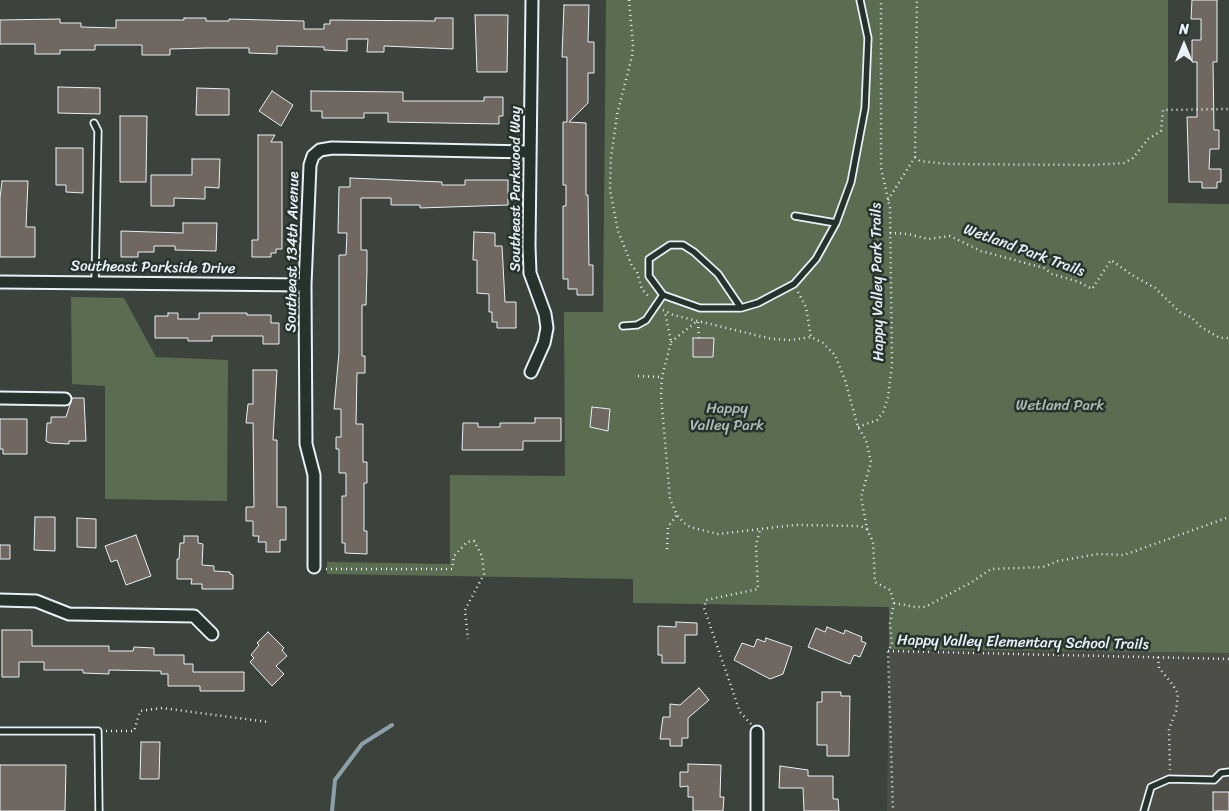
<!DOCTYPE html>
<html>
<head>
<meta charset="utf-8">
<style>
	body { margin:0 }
	#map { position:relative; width:1229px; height:811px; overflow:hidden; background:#3c433c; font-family:Sriracha,sans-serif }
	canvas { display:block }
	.north { position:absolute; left:1159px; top:20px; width:50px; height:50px; -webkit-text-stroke:4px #26332d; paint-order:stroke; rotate:0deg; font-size:14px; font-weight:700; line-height:20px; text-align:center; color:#e8f1f8 }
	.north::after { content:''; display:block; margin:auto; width:18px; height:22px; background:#e8f1f8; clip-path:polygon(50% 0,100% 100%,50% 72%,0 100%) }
</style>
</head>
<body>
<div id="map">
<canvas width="1229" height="811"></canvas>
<div class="north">N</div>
</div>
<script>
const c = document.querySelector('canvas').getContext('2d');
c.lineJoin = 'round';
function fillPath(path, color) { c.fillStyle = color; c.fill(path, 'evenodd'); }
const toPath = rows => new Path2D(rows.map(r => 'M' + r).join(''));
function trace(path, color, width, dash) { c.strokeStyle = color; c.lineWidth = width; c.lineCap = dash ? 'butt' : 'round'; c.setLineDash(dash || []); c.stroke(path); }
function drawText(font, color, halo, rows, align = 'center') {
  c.font = font + ' Sriracha,sans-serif'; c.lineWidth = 5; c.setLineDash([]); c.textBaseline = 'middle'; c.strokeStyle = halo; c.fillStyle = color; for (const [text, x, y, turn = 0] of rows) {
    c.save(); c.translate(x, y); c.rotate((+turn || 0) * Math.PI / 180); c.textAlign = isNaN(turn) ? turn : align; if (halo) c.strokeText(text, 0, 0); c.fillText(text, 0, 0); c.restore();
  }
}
fillPath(toPath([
	[889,649,1229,653,1229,811,887,811]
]), '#4c4e47');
fillPath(toPath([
	[606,0,1168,0,1168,203,1229,204,1229,653,889,649,889,607,633,603,633,579,327,574,327,562,450,564,450,475,565,476,564,312,603,312],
	[71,297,124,298,156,357,228,360,227,501,105,499,105,386,72,384]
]), '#5a6d51');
trace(toPath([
	[332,811,335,780,362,744,392,725]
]), '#8ca0a9', 4);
const building = toPath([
	[1192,0,1217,0,1217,62,1213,62,1214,130,1219,130,1219,149,1210,149,1209,169,1221,169,1221,182,1217,182,1217,188,1202,188,1202,182,1189,182,1187,117,1197,117,1197,62,1192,62,1192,40,1201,40,1201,19,1191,19,1192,0],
	[564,5,589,5,588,42,594,42,594,73,588,73,588,103,569,122,586,123,586,195,588,195,589,265,593,265,593,295,577,295,577,289,568,289,568,279,563,279,563,206,566,206,566,185,563,185,563,122,567,122,567,57,562,57,564,5],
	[475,15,508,15,507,72,477,72,475,15],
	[184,18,206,18,206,21,229,21,229,19,304,21,304,29,324,29,324,24,330,24,330,20,435,21,435,18,453,18,453,49,384,46,384,52,367,52,368,39,347,39,347,51,324,50,324,47,277,46,277,54,249,53,249,48,206,48,170,49,170,55,142,55,142,45,95,45,95,50,60,50,60,54,35,54,35,44,0,44,0,20,60,19,60,23,81,23,81,27,116,28,116,20,184,20,184,18],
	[58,87,100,88,100,114,58,113,58,87],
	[197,88,229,89,229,115,196,115,197,88],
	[272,91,293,105,281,126,259,111,272,91],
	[311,91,403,92,403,101,484,101,484,97,503,97,503,116,499,116,499,124,388,122,388,113,364,113,364,118,322,118,322,111,311,111,311,91],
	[120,116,147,116,146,182,120,182,120,116],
	[258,135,275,135,271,142,282,142,282,249,276,249,276,253,271,253,271,257,252,257,252,240,258,240,258,135],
	[56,148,83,148,83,193,66,192,66,185,56,185,56,148],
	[192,159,220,159,219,188,205,187,205,199,174,198,174,206,151,206,151,175,192,175,192,159],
	[350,178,442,182,442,185,465,185,465,180,508,180,508,205,420,208,420,205,391,205,391,198,361,198,361,250,367,250,367,270,366,305,362,305,362,356,365,356,365,373,357,373,356,424,363,424,363,462,367,462,367,483,364,483,364,531,367,531,367,554,345,553,345,543,342,543,342,496,346,496,346,473,339,473,339,449,336,449,336,437,341,437,341,409,334,409,339,352,339,255,346,255,347,233,338,233,339,187,350,187,350,178],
	[2,181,28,181,26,227,35,227,35,257,0,257,0,198,2,181],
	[183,223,217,223,216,251,175,250,175,246,154,246,154,252,138,252,138,257,121,257,121,231,183,233,183,223],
	[474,232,495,233,495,246,502,246,505,302,516,302,516,328,497,328,497,322,492,322,492,312,489,312,489,294,477,293,477,260,473,260,474,232],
	[168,313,178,313,178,319,199,319,199,313,247,313,247,315,271,315,271,323,279,323,279,344,263,344,263,336,212,336,212,341,188,341,188,338,155,338,155,316,168,316,168,313],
	[693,338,714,338,713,357,693,357,693,338],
	[253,370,277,370,273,440,277,440,277,507,286,507,286,540,280,540,280,552,266,552,266,542,258,542,259,536,253,536,253,521,246,521,246,507,254,507,253,423,246,423,248,404,253,404,253,370],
	[72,398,84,398,86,441,69,441,69,444,50,443,46,441,47,423,51,423,51,417,66,417,72,398],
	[592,407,610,409,608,431,590,427,592,407],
	[535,418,561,418,561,441,523,441,523,450,462,450,463,423,478,423,478,427,500,427,500,423,535,423,535,418],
	[0,419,27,419,27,454,3,454,3,449,0,449,0,419],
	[35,517,55,517,55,551,34,550,35,517],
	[77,518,96,519,96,548,77,547,77,518],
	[136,535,151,576,126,585,117,560,111,562,105,546,136,535],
	[184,536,198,536,198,543,203,544,202,565,214,566,214,571,230,572,230,574,233,575,233,589,202,589,202,584,191,584,192,579,177,579,177,559,179,559,180,543,184,543,184,536],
	[0,545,10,545,10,559,0,559,0,545],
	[676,622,697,623,697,635,685,635,685,663,662,663,662,655,658,655,658,626,676,627,676,622],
	[827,627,844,634,845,630,862,637,861,641,866,643,860,657,854,655,850,664,808,647,816,628,825,632,827,627],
	[2,630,32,630,32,646,109,646,109,651,133,651,134,647,154,648,154,655,184,655,184,664,193,664,193,672,244,672,244,691,200,691,200,686,168,686,168,674,161,674,161,671,109,670,109,674,83,673,83,670,44,670,44,662,19,662,19,677,2,677,2,630],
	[268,632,284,648,282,650,287,656,276,666,284,674,272,686,250,662,254,658,251,655,259,645,257,643,268,632],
	[766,638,792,647,783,674,770,679,734,660,742,643,754,647,757,639,765,642,766,638],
	[699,688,709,700,688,718,688,738,682,738,682,746,670,746,670,739,660,739,663,717,670,717,670,704,680,705,699,688],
	[822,692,841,692,841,696,850,696,849,756,827,756,827,745,817,745,817,702,822,702,822,692],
	[141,742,160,742,159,779,140,779,141,742],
	[688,764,721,765,720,797,724,797,723,811,693,811,693,797,688,797,688,786,680,787,680,772,688,772,688,764],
	[0,765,66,765,65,811,0,811,0,765],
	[780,766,808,770,808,776,833,776,833,799,838,799,839,811,804,811,803,788,779,788,780,766],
	[1213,792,1229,792,1229,811,1213,811,1213,792]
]);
fillPath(building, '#706860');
trace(building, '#e8f1f8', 1);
const service = toPath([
	[94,123,98,131,95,283],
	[795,216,836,223],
	[741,308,718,274,694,252,683,245,670,245,649,259,649,276,663,295,700,308,741,308,758,303,794,284,816,259,836,223,851,182,865,108,868,38,860,0],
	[623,326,637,325,646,320,663,295],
	[0,731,98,731,99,811],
	[1144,811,1151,787,1169,779,1214,780,1221,773,1229,772]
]);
const minor = toPath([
	[0,282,305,285],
	[531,372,544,343,547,328,545,314,530,273,529,246,532,0],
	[0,398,65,399],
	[314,567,314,475,306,444,305,285,310,165,313,156,320,150,332,148,529,152],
	[0,600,36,601,69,614,194,616,212,634],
	[757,811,757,732]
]);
trace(service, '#e8f1f8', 9);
trace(minor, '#e8f1f8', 15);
trace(toPath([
	[629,0,633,45,632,56,617,115,611,158,610,190,618,231,632,266,637,272,642,289,650,298],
	[915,157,920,161,947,164,1093,165,1124,163,1133,158,1148,139,1161,131,1163,110,1229,109],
	[888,200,915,157,917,0],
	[890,233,908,234,928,239,950,236,981,251,1044,268,1052,274,1079,282,1092,289,1111,260,1132,275,1155,288,1181,313,1191,317,1201,327,1220,338,1229,338],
	[798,292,806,307,811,337],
	[663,310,673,315,772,339,791,340,811,337,823,343,835,355,845,380,858,427,866,440,871,462,861,497,867,529,860,526,795,525,718,534,690,527,684,523,677,515,670,499,661,395,662,377,671,342,665,312],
	[698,322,699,338],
	[671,342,697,321],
	[638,376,662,377],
	[858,427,877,420,883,412,888,397,892,364,890,208,881,168,881,0],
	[867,529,873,542,875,582,890,590,894,603,890,623,892,644,888,651,893,811],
	[667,549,668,527,677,515],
	[326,569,452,569,454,556,467,542,474,541,482,556,484,574,465,610,468,639],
	[894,603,915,607,925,607,972,582,991,569,1043,567,1058,561,1098,554,1124,555,1229,517],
	[888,651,1229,659],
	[1158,657,1159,668,1173,685,1178,694,1176,711,1169,729,1170,770],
	[751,724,740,712,704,608,706,600,758,589,756,545,760,530],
	[106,731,134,731,140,711,162,708,268,722]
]), '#e8f1f8', 2.5, [1, 4]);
trace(service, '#26332d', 5.5);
trace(minor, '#26332d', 11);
drawText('15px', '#e8f1f8', '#26332d', [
	["Southeast Parkwood Way",516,189,-90],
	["Wetland Park Trails",1024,251,20],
	["Southeast 134th Avenue",293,252,-89],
	["Southeast Parkside Drive",153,268,1],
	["Happy Valley Park Trails",878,282,-91],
	["Happy Valley Elementary School Trails",1023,643,1]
]);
drawText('15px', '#afbcb5', '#26332d', [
	["Wetland Park",1060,406],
	["Happy",727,409],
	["Valley Park",727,426]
]);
</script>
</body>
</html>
